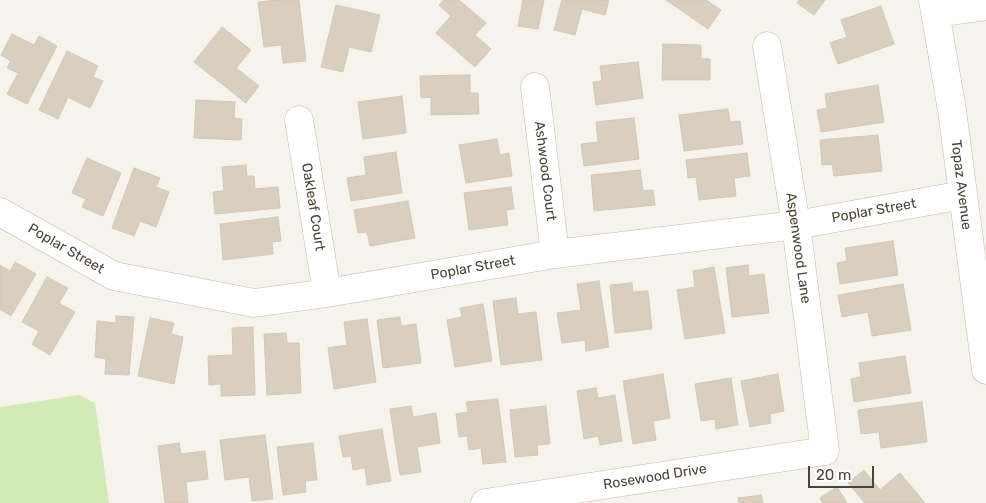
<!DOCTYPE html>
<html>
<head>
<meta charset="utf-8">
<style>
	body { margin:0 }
	#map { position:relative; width:986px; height:503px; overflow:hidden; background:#f6f3ec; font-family:Rubik,sans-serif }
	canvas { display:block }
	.scale { position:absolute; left:808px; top:466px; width:66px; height:22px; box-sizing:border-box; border:2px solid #4b4439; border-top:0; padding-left:6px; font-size:15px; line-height:18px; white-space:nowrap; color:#4b4439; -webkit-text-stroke:4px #fff; paint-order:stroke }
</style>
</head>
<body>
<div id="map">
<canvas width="986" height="503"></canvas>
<div class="scale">20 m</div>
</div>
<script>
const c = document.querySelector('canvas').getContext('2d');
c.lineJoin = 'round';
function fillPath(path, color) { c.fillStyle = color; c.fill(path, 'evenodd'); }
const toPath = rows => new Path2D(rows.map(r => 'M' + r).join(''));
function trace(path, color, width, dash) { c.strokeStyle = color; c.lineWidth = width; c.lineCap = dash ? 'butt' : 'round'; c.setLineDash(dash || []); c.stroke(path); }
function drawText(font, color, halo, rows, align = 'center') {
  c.font = font + ' Rubik,sans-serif'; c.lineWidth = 4; c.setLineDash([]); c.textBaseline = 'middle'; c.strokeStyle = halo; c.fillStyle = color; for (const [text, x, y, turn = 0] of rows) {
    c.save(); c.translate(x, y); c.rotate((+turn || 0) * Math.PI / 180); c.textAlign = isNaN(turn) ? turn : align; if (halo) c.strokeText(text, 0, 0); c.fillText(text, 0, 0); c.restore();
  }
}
fillPath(toPath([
	[79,395,95,403,109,503,0,503,0,407]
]), '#d2eab5');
const building = toPath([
	[278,0,299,0,306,61,283,63,281,45,264,47,258,2,278,0],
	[444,0,459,0,486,23,475,35,491,49,475,67,436,33,451,16,439,5,444,0],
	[523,0,544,0,538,29,518,26,523,0],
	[562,0,609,0,605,15,582,9,575,35,554,30,562,0],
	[666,0,706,0,721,10,708,29,666,0],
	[799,0,825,0,814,15,797,3,799,0],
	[336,5,380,15,371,52,349,47,343,72,321,67,336,5],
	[881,6,894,44,838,64,830,43,847,37,841,20,881,6],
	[222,27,251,50,236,68,259,86,246,103,194,62,222,27],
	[12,34,34,45,39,36,57,46,27,104,7,94,18,73,7,68,11,61,1,55,12,34],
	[663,44,701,45,701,59,710,59,710,80,662,80,663,44],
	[67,51,98,66,93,77,103,81,90,108,68,97,58,119,39,110,67,51],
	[638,62,643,98,596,105,593,82,602,81,600,66,638,62],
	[470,75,470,93,478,93,479,114,431,115,431,97,421,98,420,76,470,75],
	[878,85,884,122,821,132,817,110,827,108,825,94,878,85],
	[402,96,406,133,363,139,358,102,402,96],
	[196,100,235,102,234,118,242,119,241,140,194,138,196,100],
	[728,109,730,122,740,121,743,144,684,151,679,115,728,109],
	[634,118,639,159,584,166,581,144,598,142,596,122,634,118],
	[878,135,882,171,834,176,832,164,822,165,820,140,878,135],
	[497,139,500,155,509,153,512,176,466,183,459,145,497,139],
	[396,152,402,193,351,201,347,178,366,175,364,157,396,152],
	[747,153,750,176,734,178,736,196,699,200,696,177,688,178,686,160,747,153],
	[87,158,121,173,103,216,82,207,86,199,72,193,87,158],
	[246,165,247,176,254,176,255,189,278,187,280,208,215,214,213,192,224,191,222,167,246,165],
	[134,168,160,178,156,187,169,192,156,227,140,221,134,236,112,228,134,168],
	[640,170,643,191,653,190,655,205,594,211,591,175,640,170],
	[511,187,514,209,506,210,508,225,469,230,464,193,511,187],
	[408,201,415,238,370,246,367,232,358,233,354,210,408,201],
	[278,217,281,241,272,242,273,254,223,260,220,224,278,217],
	[893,241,898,275,840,284,837,263,847,261,845,248,893,241],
	[15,262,36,274,11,316,0,309,0,265,10,271,15,262],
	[748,265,749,276,764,274,769,313,732,317,726,268,748,265],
	[714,267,725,333,685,339,677,290,695,287,693,271,714,267],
	[47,277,68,288,59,303,75,312,50,355,32,344,39,331,22,322,47,277],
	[599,281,609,347,586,351,585,340,562,343,557,313,581,310,577,284,599,281],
	[632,283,633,292,648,291,652,329,615,333,610,285,632,283],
	[903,284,911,330,872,336,868,312,842,317,838,295,903,284],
	[516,298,518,314,536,312,542,360,501,365,493,301,516,298],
	[483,304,492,361,455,367,447,320,462,317,460,308,483,304],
	[116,316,134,317,129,375,105,374,106,359,95,357,97,321,116,323,116,316],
	[400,317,401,326,416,324,421,363,383,368,377,320,400,317],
	[150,318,174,323,171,334,183,337,174,384,138,376,150,318],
	[367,319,376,382,334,389,328,348,347,345,344,322,367,319],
	[253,327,255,395,221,396,221,384,209,385,208,356,233,355,232,328,253,327],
	[286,333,287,343,299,343,301,393,267,395,264,334,286,333],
	[905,356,911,393,854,402,851,379,861,377,859,363,905,356],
	[663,374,670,418,653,421,656,440,633,444,623,381,663,374],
	[778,374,784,411,770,414,771,423,750,427,741,381,778,374],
	[731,378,738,425,716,429,715,419,701,421,695,384,731,378],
	[596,388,598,398,615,395,622,441,600,445,598,436,584,439,577,391,596,388],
	[498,399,506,462,483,464,481,448,469,450,467,436,459,437,456,414,468,412,466,402,498,399],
	[922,402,927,442,881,448,879,432,861,434,858,410,922,402],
	[411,406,413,417,436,413,440,443,417,447,421,472,400,475,390,409,411,406],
	[546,406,550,444,537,445,538,455,515,457,510,410,546,406],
	[382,429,391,481,367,485,365,468,353,470,351,456,343,457,339,436,382,429],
	[265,435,273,499,252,501,249,477,225,480,220,440,265,435],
	[179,443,181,454,205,451,208,479,186,482,188,503,165,503,158,446,179,443],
	[313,443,317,480,305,481,306,492,283,495,277,447,313,443],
	[864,470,880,490,900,473,925,503,865,503,848,483,864,470],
	[837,487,847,503,823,503,820,498,837,487],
	[761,495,763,503,739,503,738,498,761,495]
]);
fillPath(building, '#d8cfc1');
trace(building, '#d3c7b4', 1);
const minor = toPath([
	[933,0,952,110,986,370],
	[936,13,986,6],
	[535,87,555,254],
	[299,120,327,293],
	[0,212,114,276,254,303,327,293,555,254,796,225,963,195],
	[485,503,825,451,796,225,767,46]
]);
trace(minor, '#c2bbae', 29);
trace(minor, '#fff', 28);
drawText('14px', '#4b4439', '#fff', [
	["Ashwood Court",545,171,83],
	["Topaz Avenue",961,185,83],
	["Oakleaf Court",313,207,81],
	["Poplar Street",874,211,-10],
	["Aspenwood Lane",798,248,82],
	["Poplar Street",66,249,30],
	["Poplar Street",473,268,-10],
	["Rosewood Drive",655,477,-9]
]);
</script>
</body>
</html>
